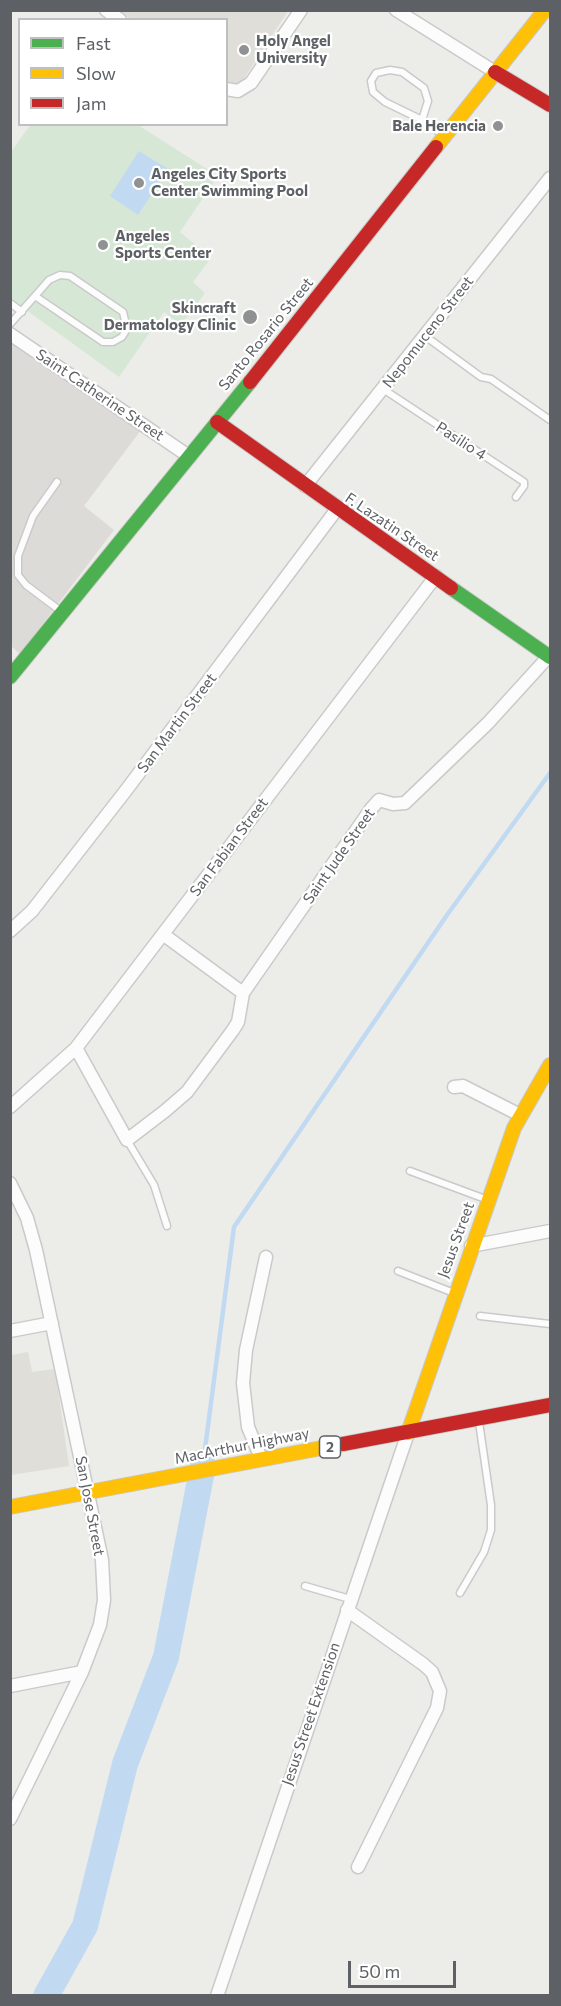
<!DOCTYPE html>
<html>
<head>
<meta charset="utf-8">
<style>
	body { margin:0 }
	#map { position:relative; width:561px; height:2006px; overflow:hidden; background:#ecece8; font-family:Commissioner,sans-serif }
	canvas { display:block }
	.frame { position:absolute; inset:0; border:12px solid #5d6064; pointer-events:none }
	.legend { position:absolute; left:18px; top:18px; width:210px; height:108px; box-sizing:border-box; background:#fff; border:2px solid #bebfc1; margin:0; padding:8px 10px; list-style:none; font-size:18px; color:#5d6064 }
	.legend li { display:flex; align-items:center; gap:12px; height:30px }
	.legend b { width:30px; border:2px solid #bebfc1 }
	.scale { position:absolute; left:348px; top:1961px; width:108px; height:27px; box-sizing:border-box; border:3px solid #5d6064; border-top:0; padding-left:8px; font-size:18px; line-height:21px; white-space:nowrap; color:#5d6064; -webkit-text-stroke:4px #fff; paint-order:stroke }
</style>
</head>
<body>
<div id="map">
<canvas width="561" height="2006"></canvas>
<div class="frame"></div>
<ul class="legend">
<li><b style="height:8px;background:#4caf50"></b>Fast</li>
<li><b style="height:8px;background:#ffc107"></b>Slow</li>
<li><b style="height:8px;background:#c62828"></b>Jam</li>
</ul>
<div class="scale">50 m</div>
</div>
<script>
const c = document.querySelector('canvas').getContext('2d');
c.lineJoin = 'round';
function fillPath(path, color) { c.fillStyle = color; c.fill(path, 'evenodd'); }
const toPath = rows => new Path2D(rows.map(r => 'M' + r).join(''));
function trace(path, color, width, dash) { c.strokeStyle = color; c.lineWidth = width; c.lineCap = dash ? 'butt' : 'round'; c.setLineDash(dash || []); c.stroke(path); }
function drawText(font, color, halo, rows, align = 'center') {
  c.font = font + ' Commissioner,sans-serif'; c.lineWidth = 4.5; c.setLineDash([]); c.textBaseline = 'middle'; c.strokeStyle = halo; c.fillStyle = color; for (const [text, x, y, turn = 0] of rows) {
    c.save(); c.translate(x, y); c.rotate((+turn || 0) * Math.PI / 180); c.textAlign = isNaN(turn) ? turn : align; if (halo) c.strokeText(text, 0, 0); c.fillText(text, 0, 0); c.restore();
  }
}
fillPath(toPath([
	[10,337,141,430,84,506,114,530,20,654,10,645]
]), '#dcdbd8');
fillPath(toPath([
	[117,11,288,11,243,80,232,85,227,83,226,20,131,19],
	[28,1352,32,1372,55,1369,69,1466,11,1475,11,1355]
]), '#dfded8');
fillPath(toPath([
	[30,125,138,125,218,176,180,232,211,258,193,282,205,293,181,325,164,312,119,377,11,299,11,152]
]), '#d7e7d6');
fillPath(toPath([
	[139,151,168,169,138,215,110,196]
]), '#c1daf2');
trace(toPath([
	[203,1464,234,1227,447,915,550,773]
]), '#c1daf2', 4.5);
trace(toPath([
	[46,1996,85,1926,125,1764,166,1657,203,1465]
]), '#c1daf2', 26);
const lane = toPath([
	[422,120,428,101,424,88,402,72,390,70,376,73,371,81,373,92,385,102,422,120,442,134],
	[10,303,22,312],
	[10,324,35,296,49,280,60,275,70,276,123,312,127,329,122,337,113,342,103,342,35,296],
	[425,336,481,377,491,379,550,420],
	[383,389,524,482,524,486,516,497],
	[57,482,33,516,18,556,18,575,26,585,62,612],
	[127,1140,154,1185,167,1226],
	[410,1171,488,1200],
	[398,1271,454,1293],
	[480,1316,550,1324],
	[305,1586,350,1599],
	[460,1593,484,1552,491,1530,491,1505,479,1422]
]);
const street = toPath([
	[106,10,120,20],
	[396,10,495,72],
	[226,89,238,91,251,83,301,10],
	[10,334,190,457],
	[305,486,550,178],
	[10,931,32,911,127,789,337,509],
	[164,935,243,993],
	[76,1048,127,1140,165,1111,187,1092,233,1030,238,1022,243,993,371,809,379,800,393,804,405,803,488,723,549,656],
	[454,1087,463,1086,520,1115],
	[10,1107,76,1048,436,576],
	[10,1183,27,1218,36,1250,102,1560,104,1600,100,1625,82,1672,10,1819],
	[471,1246,550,1231],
	[10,1331,52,1323],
	[261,1458,248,1427,243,1383,246,1350,266,1257],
	[347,1610,423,1664,432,1672,440,1691,437,1708,358,1867],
	[10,1686,82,1672],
	[217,1996,408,1433]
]);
const fast = toPath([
	[451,588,550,657],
	[10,677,250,382]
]);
const slow = toPath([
	[436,147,545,10],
	[408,1433,514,1128,550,1065],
	[10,1507,343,1444]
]);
const jam = toPath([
	[495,72,550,105],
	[250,382,436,147],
	[217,422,451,588],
	[343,1444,550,1405]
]);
trace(lane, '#c9cac9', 9);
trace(street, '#c9cac9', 15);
trace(fast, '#c7c8c8', 16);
trace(slow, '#c7c8c8', 16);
trace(jam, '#c7c8c8', 16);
trace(lane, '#fcfcfc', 6);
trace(street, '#fcfcfc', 12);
trace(fast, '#4caf50', 14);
trace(slow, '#ffc107', 14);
trace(jam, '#c62828', 14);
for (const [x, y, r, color] of [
	[244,50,6,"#8f9192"],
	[498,126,6,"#8f9192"],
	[139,183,6,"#8f9192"],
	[103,245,6,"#8f9192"],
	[250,317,8,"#8f9192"]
]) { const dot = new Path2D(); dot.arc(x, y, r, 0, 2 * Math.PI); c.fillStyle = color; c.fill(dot); trace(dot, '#fff', 2); }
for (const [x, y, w] of [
	[330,1447,21]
]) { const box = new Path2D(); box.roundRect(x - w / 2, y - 11, w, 22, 4.5); c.fillStyle = '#fff'; c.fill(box); trace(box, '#5d6064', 1.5); }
drawText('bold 14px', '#5d6064', null, [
	["2",330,1447]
]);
drawText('bold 15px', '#5d6064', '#fff', [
	["Holy Angel",256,41],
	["University",256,58],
	["Bale Herencia",486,126,"right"],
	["Angeles City Sports",151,174],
	["Center Swimming Pool",151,191],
	["Angeles",115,236],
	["Sports Center",115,253],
	["Skincraft",236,308,"right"],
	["Dermatology Clinic",236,325,"right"]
], 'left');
drawText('15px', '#5d6064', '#fff', [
	["Nepomuceno Street",428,332,-52],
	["Santo Rosario Street",266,334,-51],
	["Saint Catherine Street",100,395,34],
	["Pasilio 4",461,441,33],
	["F. Lazatin Street",392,527,34],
	["San Martin Street",177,723,-53],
	["San Fabian Street",229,847,-53],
	["Saint Jude Street",339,856,-55],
	["Jesus Street",456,1240,-70],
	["MacArthur Highway",242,1446,-11],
	["San Jose Street",90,1506,79],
	["Jesus Street Extension",311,1714,-71]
]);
</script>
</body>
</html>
